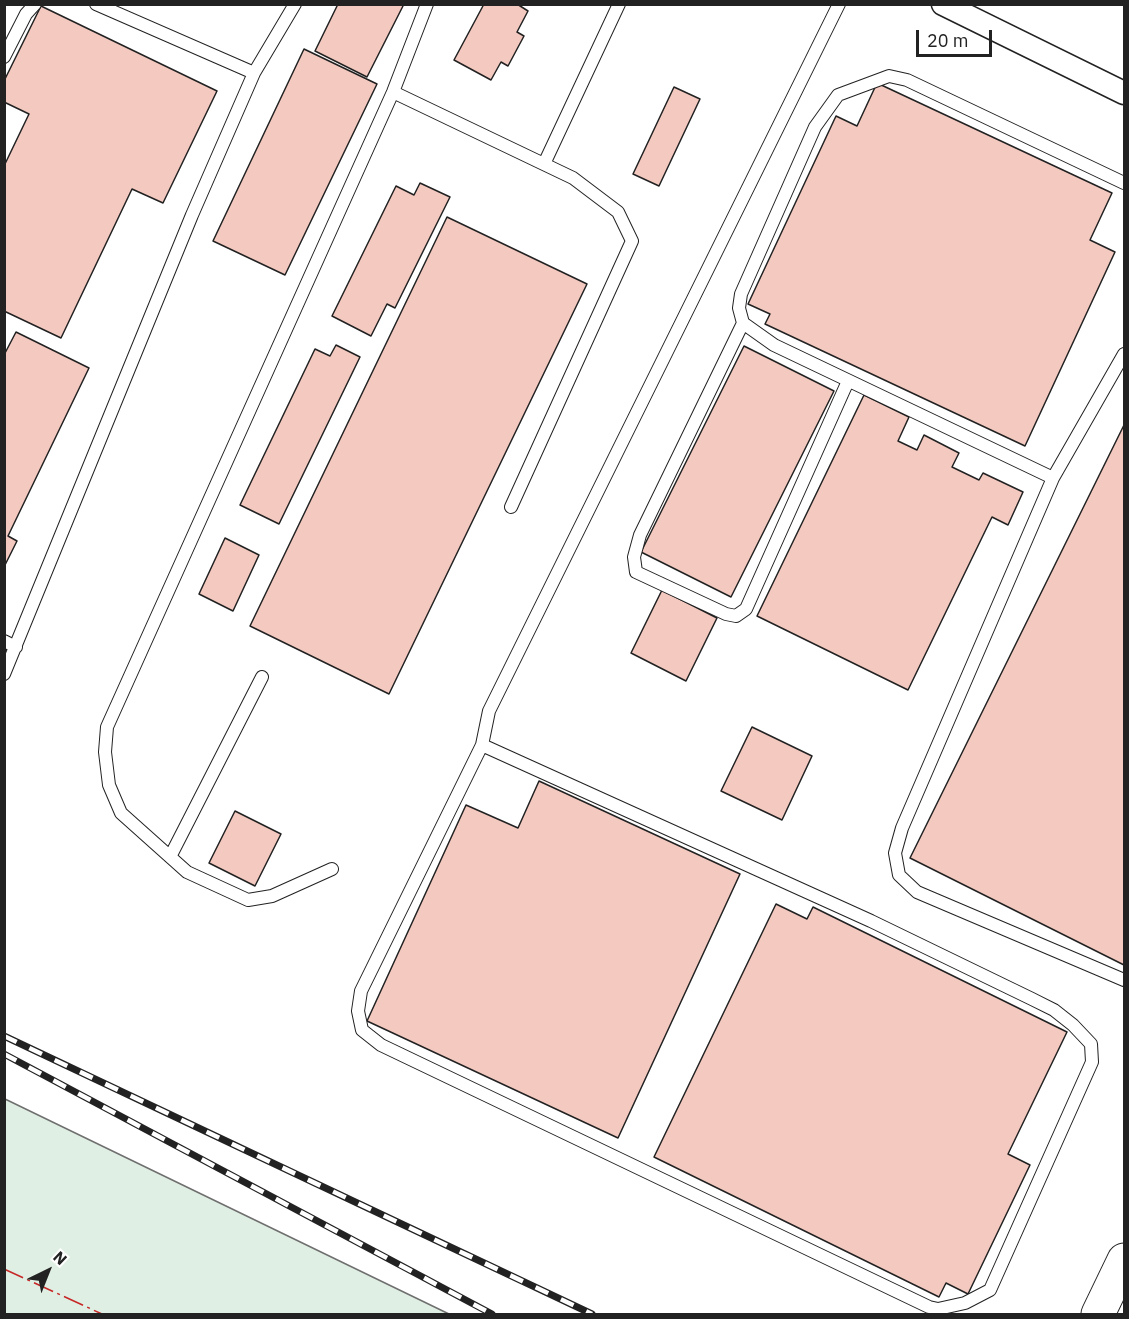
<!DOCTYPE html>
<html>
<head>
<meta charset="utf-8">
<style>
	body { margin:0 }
	#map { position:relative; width:1129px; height:1319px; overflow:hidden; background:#fff; font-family:"IBM Plex Sans",sans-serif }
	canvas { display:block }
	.frame { position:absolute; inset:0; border:6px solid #222; pointer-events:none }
	.north { position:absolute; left:18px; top:1241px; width:60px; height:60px; -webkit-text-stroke:4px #fff; paint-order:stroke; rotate:43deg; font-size:16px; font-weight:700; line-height:24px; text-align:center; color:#222 }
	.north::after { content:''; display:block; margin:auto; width:21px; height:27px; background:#222; clip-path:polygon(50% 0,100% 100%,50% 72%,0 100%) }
	.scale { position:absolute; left:916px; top:30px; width:76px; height:27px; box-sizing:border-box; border:3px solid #222; border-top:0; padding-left:8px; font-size:18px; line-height:21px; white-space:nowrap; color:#222; -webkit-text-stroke:4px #fff; paint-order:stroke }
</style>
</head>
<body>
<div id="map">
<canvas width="1129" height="1319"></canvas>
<div class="frame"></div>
<div class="north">N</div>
<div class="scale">20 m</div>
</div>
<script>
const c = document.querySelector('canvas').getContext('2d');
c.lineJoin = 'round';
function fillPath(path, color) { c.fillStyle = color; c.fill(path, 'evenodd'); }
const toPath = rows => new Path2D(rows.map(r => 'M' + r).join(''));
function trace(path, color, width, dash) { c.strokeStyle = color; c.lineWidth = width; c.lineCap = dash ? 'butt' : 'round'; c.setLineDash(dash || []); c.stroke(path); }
const green = toPath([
	[4,1099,5,1099,449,1314,5,1314,4,1099]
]);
fillPath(green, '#e0efe3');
trace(green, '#6f6f6f', 1.5);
const building = toPath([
	[338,4,404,4,367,77,315,51,338,4],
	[484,4,517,4,528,11,517,32,524,36,508,66,501,62,491,80,454,60,484,4],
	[41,6,217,91,163,203,132,189,61,338,4,311,4,166,29,114,4,102,4,81,41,6],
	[304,49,377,84,285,275,213,241,304,49],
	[877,83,1112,193,1090,240,1115,252,1025,446,765,324,770,314,748,304,836,116,857,126,877,83],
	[674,87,700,99,659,186,633,174,674,87],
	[420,183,450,197,395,308,387,304,371,336,332,316,396,186,414,195,420,183],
	[447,217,587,284,389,694,250,626,447,217],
	[16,332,89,368,8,536,17,541,4,567,4,355,16,332],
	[336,345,360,357,279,524,240,505,315,349,330,356,336,345],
	[744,346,834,391,731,597,641,552,744,346],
	[864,395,909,417,898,441,917,450,924,435,959,453,952,467,979,480,983,473,1023,492,1008,525,992,517,908,690,757,616,864,395],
	[1124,425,1124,965,910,858,1124,425],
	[225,538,259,555,233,611,199,594,225,538],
	[662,590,717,618,686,681,631,653,662,590],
	[752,727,812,756,782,820,721,791,752,727],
	[539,781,740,874,618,1138,367,1021,466,805,518,828,539,781],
	[235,811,281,834,255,886,209,863,235,811],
	[776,904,807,919,813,907,1067,1032,1008,1154,1030,1165,968,1294,946,1283,939,1297,654,1157,776,904]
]);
fillPath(building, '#f3c9c0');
trace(building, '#222', 1.5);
const service = toPath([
	[96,4,254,73],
	[4,57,26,14,35,4],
	[393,92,573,178,618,212,632,241,511,507],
	[544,164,619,4],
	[743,323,774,345,1053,478,902,828,895,853,899,875,917,892,1124,980],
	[848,381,746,609,736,616,726,614,636,572,634,557,640,535,743,323,739,308,741,294,815,127,838,95,889,76,907,80,1124,183],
	[1053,478,1124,354],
	[4,641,16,647],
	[4,674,192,215,254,73,295,4],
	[482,745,871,921,1032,999,1054,1010,1073,1025,1091,1044,1092,1062,990,1290,965,1303,938,1309,929,1307,381,1045,362,1030,358,1011,361,991,482,745,489,711,839,4],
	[171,855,262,677],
	[332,869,272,896,248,900,187,872,121,813,109,785,105,752,107,727,393,92,427,4]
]);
const minor = toPath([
	[943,4,1124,93]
]);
const motorway = toPath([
	[1098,1314,1124,1260]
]);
trace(service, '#222', 14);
trace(minor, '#222', 25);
trace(motorway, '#222', 35);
trace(service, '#fff', 12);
trace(minor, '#fff', 22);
trace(motorway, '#fff', 33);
const rail = toPath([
	[4,1036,592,1314],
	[4,1054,492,1314]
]);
trace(rail, '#222', 7);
trace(rail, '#fff', 4.5, [14]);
trace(toPath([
	[4,1269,102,1314]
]), '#c62828', 1.5, [21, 4.5, 3, 4.5]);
</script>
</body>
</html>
